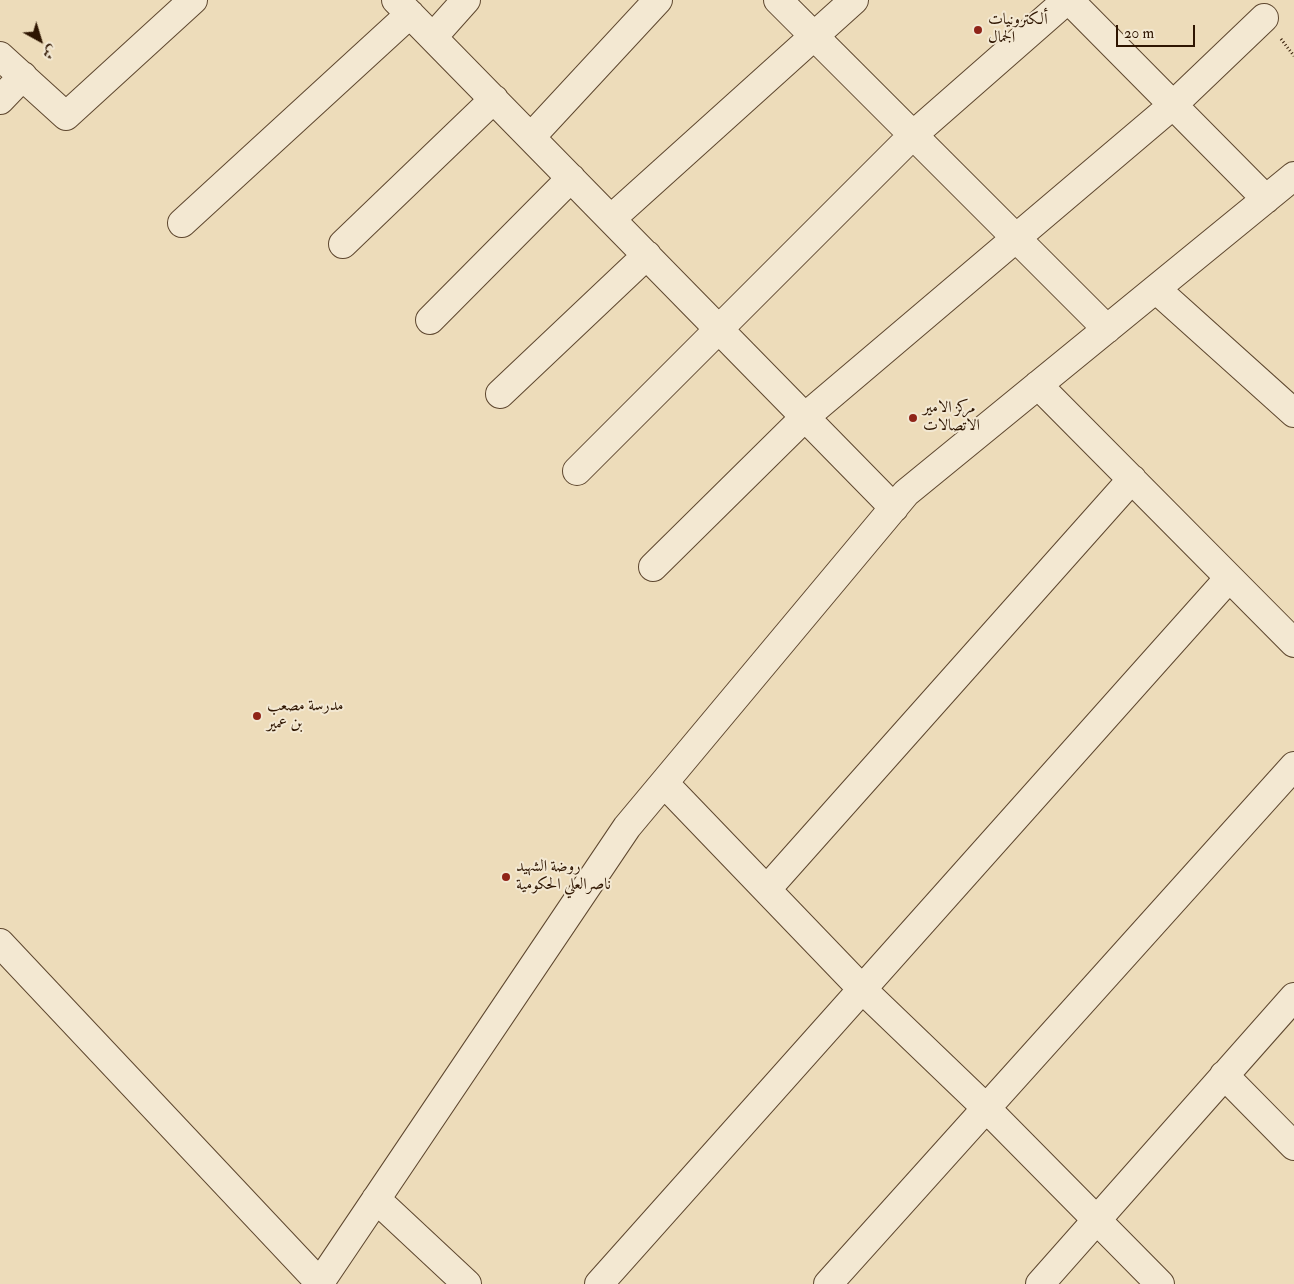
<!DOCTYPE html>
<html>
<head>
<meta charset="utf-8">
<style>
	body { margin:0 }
	#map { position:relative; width:1294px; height:1284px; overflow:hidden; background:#eddcba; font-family:"IM FELL Double Pica",Amiri,serif }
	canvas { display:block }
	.north { position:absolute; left:15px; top:15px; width:50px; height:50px; -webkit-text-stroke:4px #f3e8d2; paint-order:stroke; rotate:141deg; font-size:14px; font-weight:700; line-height:20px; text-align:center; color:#2e1501 }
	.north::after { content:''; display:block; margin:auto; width:18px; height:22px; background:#2e1501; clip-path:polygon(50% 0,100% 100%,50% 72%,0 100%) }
	.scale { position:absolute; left:1116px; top:25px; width:79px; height:22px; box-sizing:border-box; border:2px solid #2e1501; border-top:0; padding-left:6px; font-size:15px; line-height:18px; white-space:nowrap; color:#2e1501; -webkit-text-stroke:4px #f3e8d2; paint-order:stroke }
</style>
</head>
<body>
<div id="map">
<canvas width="1294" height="1284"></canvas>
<div class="north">ش</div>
<div class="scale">20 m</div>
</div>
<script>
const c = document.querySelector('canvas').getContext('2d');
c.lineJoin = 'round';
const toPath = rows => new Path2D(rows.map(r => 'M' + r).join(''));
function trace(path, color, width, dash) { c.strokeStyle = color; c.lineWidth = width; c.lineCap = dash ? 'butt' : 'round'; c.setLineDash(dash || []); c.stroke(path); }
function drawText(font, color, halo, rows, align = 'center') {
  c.font = font + ' "IM FELL Double Pica",Amiri,serif'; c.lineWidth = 4; c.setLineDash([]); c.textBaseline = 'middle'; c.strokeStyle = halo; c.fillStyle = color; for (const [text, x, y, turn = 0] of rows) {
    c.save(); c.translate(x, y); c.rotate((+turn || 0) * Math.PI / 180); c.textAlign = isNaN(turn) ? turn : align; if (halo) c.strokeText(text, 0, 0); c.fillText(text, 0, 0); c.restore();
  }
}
const minor = toPath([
	[396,0,894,508],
	[778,0,1107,329],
	[1069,0,1266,199],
	[433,37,466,0],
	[0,56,66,116,193,0],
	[0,100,23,76],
	[531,137,658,0],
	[611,219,854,0],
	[182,223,410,14],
	[343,244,494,99],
	[1156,289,1294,413],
	[430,320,571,178],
	[1038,385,1294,643],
	[500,394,647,255],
	[577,471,913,135,1067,0],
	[653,567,805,417,1173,105,1264,18],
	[664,783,862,989,986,1108,1160,1284],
	[767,889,1132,479],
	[0,943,320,1283],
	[1224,1075,1294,1146],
	[376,1199,467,1284],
	[319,1284,627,827,906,493,1294,176],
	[599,1284,1229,578],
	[828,1284,1294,766],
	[1040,1284,1294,997]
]);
trace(minor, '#5e472f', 30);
trace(toPath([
	[1281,39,1294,56]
]), '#2e1501', 3, [1, 2.5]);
trace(minor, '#f3e8d2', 28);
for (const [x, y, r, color] of [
	[978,30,5,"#8f2418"],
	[913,418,5,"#8f2418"],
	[257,716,5,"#8f2418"],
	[506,877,5,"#8f2418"]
]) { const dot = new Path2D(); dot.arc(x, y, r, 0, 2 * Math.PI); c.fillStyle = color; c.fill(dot); trace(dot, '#f3e8d2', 2); }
drawText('16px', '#2e1501', '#f3e8d2', [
	["ألكترونيات",988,21],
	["الجمال",988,39],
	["مركز الامير",923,409],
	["الاتصالات",923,427],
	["مدرسة مصعب",267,707],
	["بن عمير",267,725],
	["روضة الشهيد",516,868],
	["ناصرالعلي الحكومية",516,886]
], 'left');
</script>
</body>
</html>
